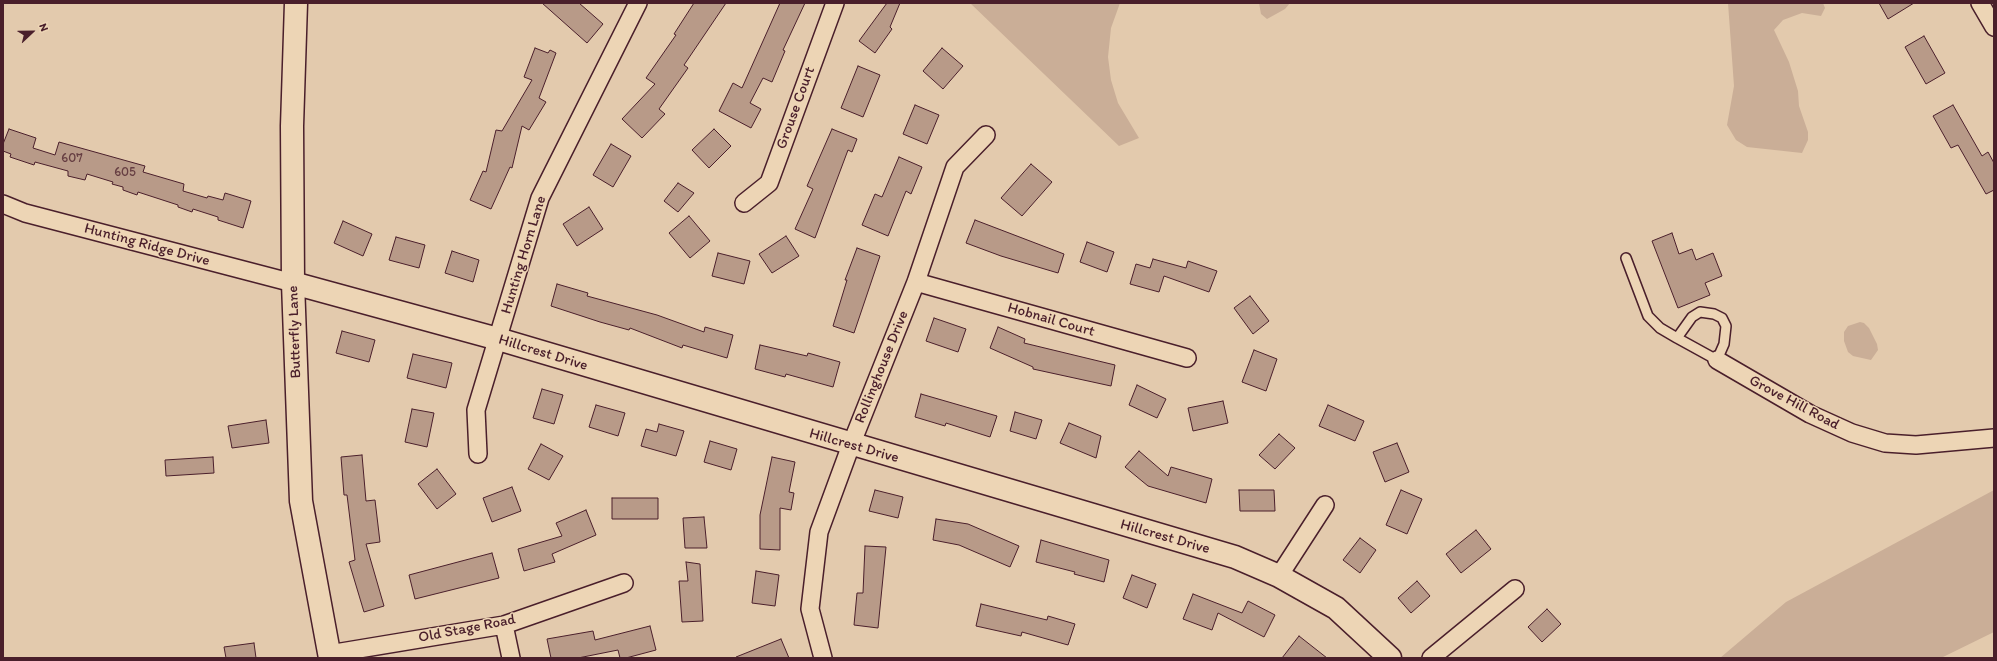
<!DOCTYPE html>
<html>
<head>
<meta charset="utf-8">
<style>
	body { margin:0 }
	#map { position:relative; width:1997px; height:661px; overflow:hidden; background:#e3caad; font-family:Itim,sans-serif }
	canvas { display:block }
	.frame { position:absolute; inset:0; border:4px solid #4a1f2b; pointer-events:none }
	.north { position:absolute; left:12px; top:12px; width:40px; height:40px; -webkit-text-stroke:3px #edd5b5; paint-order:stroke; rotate:68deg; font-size:11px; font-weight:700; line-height:16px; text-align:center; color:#4a1f2b }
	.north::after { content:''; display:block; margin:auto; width:14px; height:18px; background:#4a1f2b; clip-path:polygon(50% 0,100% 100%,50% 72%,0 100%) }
</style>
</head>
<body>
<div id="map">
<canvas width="1997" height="661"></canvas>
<div class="frame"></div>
<div class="north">N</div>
</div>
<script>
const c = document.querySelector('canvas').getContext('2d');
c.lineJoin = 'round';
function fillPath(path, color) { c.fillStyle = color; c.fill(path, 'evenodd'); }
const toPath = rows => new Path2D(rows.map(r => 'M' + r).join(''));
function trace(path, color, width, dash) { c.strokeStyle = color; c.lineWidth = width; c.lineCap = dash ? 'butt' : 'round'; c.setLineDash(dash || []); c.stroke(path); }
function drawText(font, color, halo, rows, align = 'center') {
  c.font = font + ' Itim,sans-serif'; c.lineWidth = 3; c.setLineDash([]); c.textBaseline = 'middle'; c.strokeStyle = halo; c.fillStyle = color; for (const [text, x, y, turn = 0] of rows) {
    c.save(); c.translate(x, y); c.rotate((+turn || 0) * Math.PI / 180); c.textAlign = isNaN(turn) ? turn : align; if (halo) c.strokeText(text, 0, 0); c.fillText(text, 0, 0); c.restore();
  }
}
fillPath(toPath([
	[970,3,1120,3,1111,28,1108,57,1111,80,1118,103,1139,138,1119,146],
	[1259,3,1290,3,1285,9,1267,19,1261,14],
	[1728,3,1823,3,1825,8,1821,16,1802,13,1783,20,1774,30,1789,62,1798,91,1799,106,1808,132,1808,140,1802,153,1747,147,1736,140,1727,125,1734,86],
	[1860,322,1864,323,1869,328,1877,344,1878,350,1871,360,1853,356,1848,352,1844,341,1844,332,1848,326],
	[1994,490,1994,632,1941,658,1720,658,1786,602]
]), '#caae97');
const building = toPath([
	[542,3,579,3,603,24,587,43,542,3],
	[694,3,726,3,684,65,688,68,659,109,665,114,642,138,622,119,655,84,646,78,676,35,674,34,694,3],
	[780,3,805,3,783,50,785,51,772,82,763,78,750,103,761,109,751,128,719,111,733,83,742,88,780,3],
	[887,3,900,3,890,27,892,29,875,53,859,41,887,3],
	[1879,3,1914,3,1888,19,1879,3],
	[1924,36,1945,73,1926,84,1905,47,1924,36],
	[535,48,548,53,550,50,556,53,539,98,546,102,529,130,522,126,512,168,510,167,491,209,470,200,483,171,486,172,496,130,502,131,532,80,524,77,535,48],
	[942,48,963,66,943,89,923,71,942,48],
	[858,66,880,75,863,117,841,108,858,66],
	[915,105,939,115,927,144,903,134,915,105],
	[1953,105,1982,156,1988,152,1994,163,1994,190,1986,194,1958,145,1951,148,1933,116,1953,105],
	[9,129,36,138,33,148,55,155,59,142,145,166,143,172,184,184,183,191,207,198,208,196,223,200,225,193,251,201,243,228,218,220,218,217,193,209,192,212,178,207,178,205,138,192,137,195,123,190,123,187,112,184,113,182,87,174,85,180,68,176,68,171,35,162,34,165,10,157,11,154,3,151,3,144,9,129],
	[714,129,731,146,709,168,692,150,714,129],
	[832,129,857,139,852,152,848,150,815,238,795,229,813,189,807,186,832,129],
	[611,144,631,156,613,187,593,175,611,144],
	[899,157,922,167,911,194,906,191,888,236,862,225,875,194,882,197,899,157],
	[1031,164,1052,182,1022,216,1001,198,1031,164],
	[678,183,694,193,678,212,664,201,678,183],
	[589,207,603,229,577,246,563,224,589,207],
	[689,216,710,241,690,258,669,233,689,216],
	[975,220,1064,254,1058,273,1001,256,966,243,975,220],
	[343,221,372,234,363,256,334,243,343,221],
	[1672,233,1679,254,1692,249,1696,260,1713,253,1722,276,1705,283,1710,295,1678,308,1652,241,1672,233],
	[786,236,799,256,772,273,759,254,786,236],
	[396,237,425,245,419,268,389,260,396,237],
	[1087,242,1114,252,1107,272,1080,262,1087,242],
	[857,248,880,256,854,333,833,326,847,280,845,280,857,248],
	[452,251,479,260,473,282,445,273,452,251],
	[718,253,750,261,744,284,712,276,718,253],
	[1153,259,1186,268,1188,261,1217,271,1209,292,1164,276,1159,292,1130,284,1136,264,1150,268,1153,259],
	[557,284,588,293,587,296,657,315,704,332,705,327,733,335,727,358,683,345,682,348,630,328,629,330,600,322,551,306,557,284],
	[1250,296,1269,321,1253,334,1234,308,1250,296],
	[934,318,966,329,958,352,926,341,934,318],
	[998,327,1025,339,1024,343,1115,365,1111,386,1033,369,1033,367,990,348,998,327],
	[342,331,375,340,369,362,336,353,342,331],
	[760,345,807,356,808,353,840,362,833,387,786,374,785,377,755,369,760,345],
	[1254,350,1277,359,1266,391,1242,382,1254,350],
	[413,354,452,363,446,388,407,378,413,354],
	[1137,385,1166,399,1157,418,1129,405,1137,385],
	[542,389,563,395,554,424,533,418,542,389],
	[921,394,997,416,990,437,946,423,945,426,915,417,921,394],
	[1223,401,1228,423,1193,431,1188,408,1223,401],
	[596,405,625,413,618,436,589,427,596,405],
	[1328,405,1364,421,1355,441,1319,426,1328,405],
	[412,409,434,413,427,447,405,442,412,409],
	[1015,412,1042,420,1036,439,1010,431,1015,412],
	[266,420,269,443,232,448,228,426,266,420],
	[1069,423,1101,436,1096,458,1060,443,1069,423],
	[659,424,684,431,676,456,641,446,646,429,657,432,659,424],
	[1279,434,1295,448,1275,469,1259,455,1279,434],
	[710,441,737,449,731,470,704,462,710,441],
	[1397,443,1409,472,1385,482,1373,452,1397,443],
	[541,444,563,456,549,480,528,469,541,444],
	[1139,451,1168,476,1171,467,1212,479,1206,503,1148,486,1125,467,1139,451],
	[362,455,366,501,375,500,380,542,366,544,384,606,364,612,349,562,355,560,347,495,344,495,341,457,362,455],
	[213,457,214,473,166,476,165,460,213,457],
	[772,457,795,462,789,492,794,493,791,510,780,508,780,550,760,549,760,515,772,457],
	[437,469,456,494,437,509,418,484,437,469],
	[512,487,521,511,492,522,483,498,512,487],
	[875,490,903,497,898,518,869,511,875,490],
	[1239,490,1274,490,1275,511,1240,511,1239,490],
	[1401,490,1422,499,1407,534,1386,525,1401,490],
	[612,498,658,498,658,519,612,519,612,498],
	[586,510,596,535,552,554,555,562,524,571,518,549,562,536,556,523,586,510],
	[704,517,707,548,685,548,683,518,704,517],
	[936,519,968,524,1019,546,1010,567,959,545,933,540,936,519],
	[1476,530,1491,549,1461,573,1446,554,1476,530],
	[1360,538,1376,550,1360,573,1343,560,1360,538],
	[1041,540,1109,560,1104,582,1074,574,1075,572,1036,562,1041,540],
	[865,546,886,547,878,628,854,625,857,593,863,593,865,546],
	[492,553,499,578,415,599,409,575,492,553],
	[686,562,700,564,703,621,682,622,679,581,688,581,686,562],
	[756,571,779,575,775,606,752,603,756,571],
	[1132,575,1156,584,1147,608,1123,598,1132,575],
	[1417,581,1430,596,1411,613,1398,598,1417,581],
	[1193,594,1242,613,1248,601,1275,615,1264,637,1218,613,1212,630,1183,619,1193,594],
	[981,604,1047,620,1048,616,1075,624,1068,645,1022,632,1021,636,976,626,981,604],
	[1547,609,1561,624,1542,642,1528,627,1547,609],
	[650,626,656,650,626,658,620,658,618,650,578,658,551,658,547,639,593,631,595,640,650,626],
	[1299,636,1327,658,1282,658,1299,636],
	[781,639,789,658,736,658,736,657,781,639],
	[254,643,256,658,226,658,224,647,254,643]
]);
fillPath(building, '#b89a88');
trace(building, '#4a1f2b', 1);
const lane = toPath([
	[1626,258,1648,316,1660,328,1677,338,1717,360,1724,344,1726,326,1722,318,1714,314,1700,312,1692,317,1677,338]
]);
const street = toPath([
	[1980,3,1994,27],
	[744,203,769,183,835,3],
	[3,204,25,213,293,283],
	[916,282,1187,358],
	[1717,360,1810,414,1852,433,1885,443,1916,445,1994,438],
	[478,454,476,410,540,198,638,3],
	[1279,576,1325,505],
	[504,625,511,658],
	[329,654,504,625,624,583],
	[823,658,810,609,819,532,851,445,916,282,955,167,986,135],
	[1431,658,1515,589]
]);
const secondary = toPath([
	[296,3,292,126,293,283,301,501,330,658],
	[293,283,498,339,1235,557,1279,576,1336,608,1390,658]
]);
trace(lane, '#4a1f2b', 12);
trace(street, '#4a1f2b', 20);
trace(secondary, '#4a1f2b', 25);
trace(lane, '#edd5b5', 9);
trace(street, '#edd5b5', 17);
trace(secondary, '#edd5b5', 22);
drawText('13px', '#663e42', null, [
	["607",72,159],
	["605",125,173]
]);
drawText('15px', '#4a1f2b', '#edd5b5', [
	["Grouse Court",796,108,-70],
	["Hunting Ridge Drive",147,245,15],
	["Hunting Horn Lane",524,255,-73],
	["Hobnail Court",1051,320,16],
	["Butterfly Lane",295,332,-92],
	["Hillcrest Drive",543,353,17],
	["Rollinghouse Drive",882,367,-68],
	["Grove Hill Road",1794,403,28],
	["Hillcrest Drive",854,446,16],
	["Hillcrest Drive",1165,537,16],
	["Old Stage Road",467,629,-11]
]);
</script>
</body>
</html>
